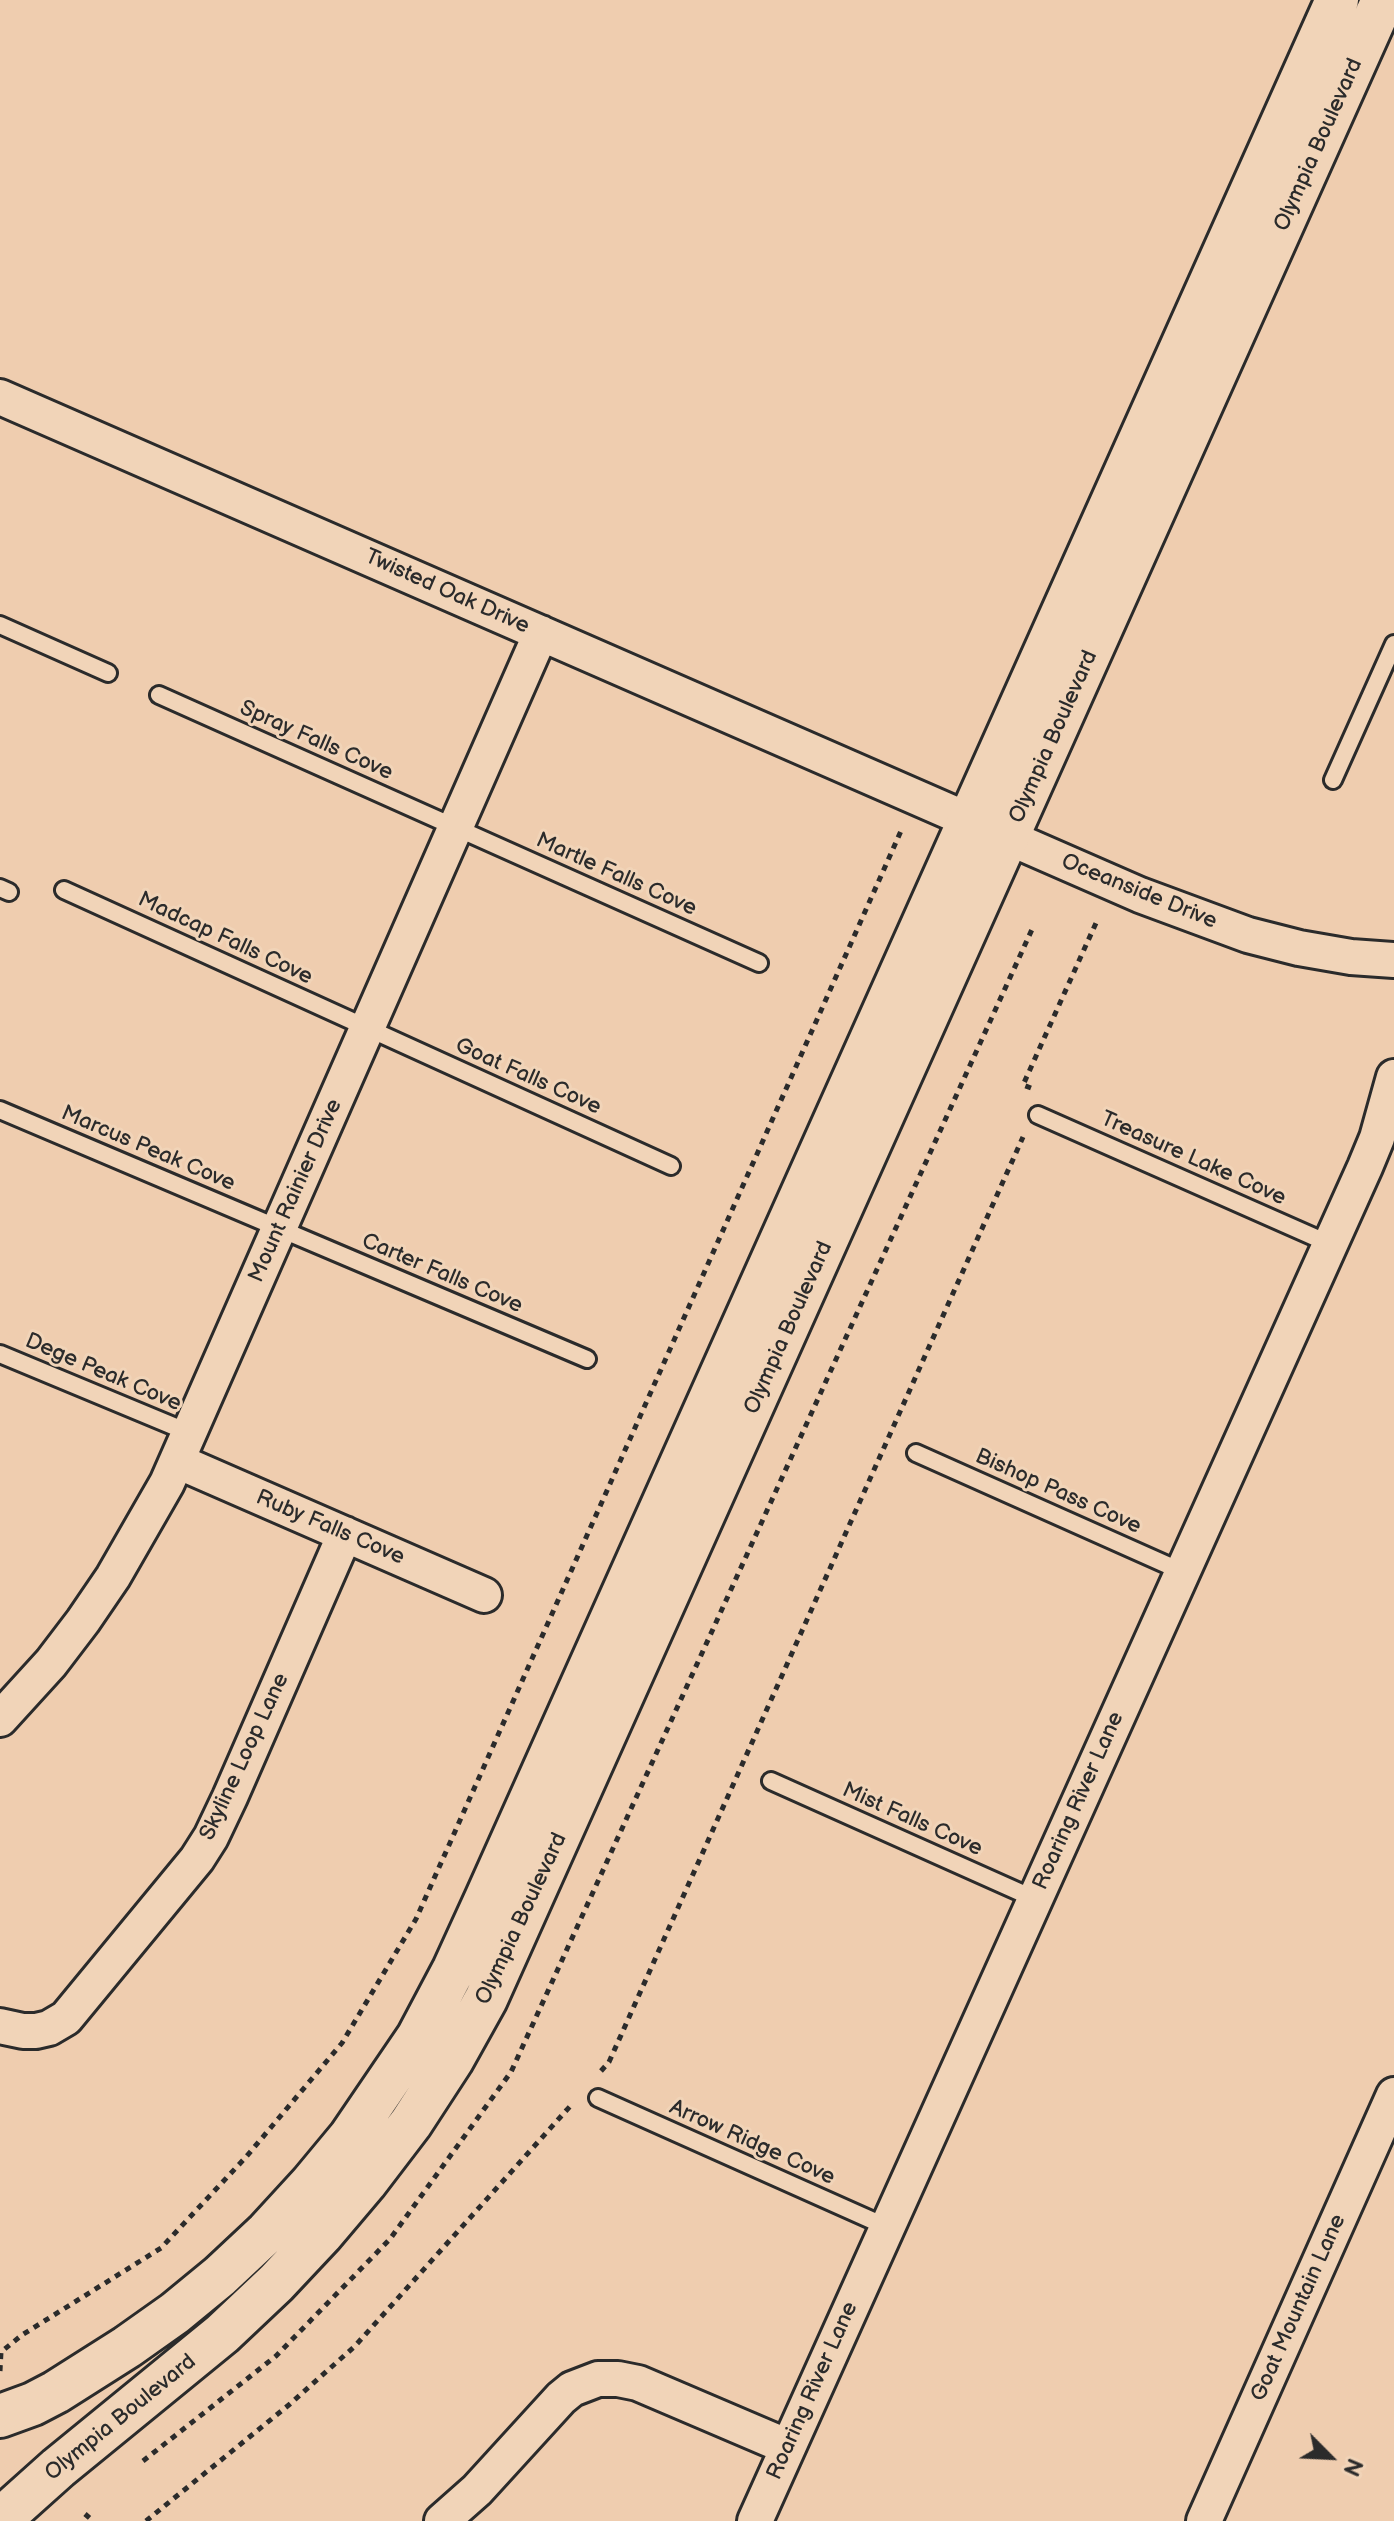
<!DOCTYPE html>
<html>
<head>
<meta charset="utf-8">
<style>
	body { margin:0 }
	#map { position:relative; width:1394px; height:2521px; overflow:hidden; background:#efcdaf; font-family:"Balsamiq Sans",sans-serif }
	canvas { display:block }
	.north { position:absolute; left:1290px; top:2417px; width:80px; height:80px; -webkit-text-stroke:6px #f1d4b8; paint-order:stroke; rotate:114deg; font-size:22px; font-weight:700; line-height:32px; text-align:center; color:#2b2b2b }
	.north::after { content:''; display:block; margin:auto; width:28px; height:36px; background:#2b2b2b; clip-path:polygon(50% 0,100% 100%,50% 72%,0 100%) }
</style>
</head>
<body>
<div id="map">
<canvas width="1394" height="2521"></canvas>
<div class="north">N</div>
</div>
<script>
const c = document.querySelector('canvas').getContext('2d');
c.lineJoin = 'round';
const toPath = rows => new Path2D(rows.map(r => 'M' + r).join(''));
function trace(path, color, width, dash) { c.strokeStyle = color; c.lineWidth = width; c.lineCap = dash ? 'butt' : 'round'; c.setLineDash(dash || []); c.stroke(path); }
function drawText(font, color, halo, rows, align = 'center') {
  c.font = font + ' "Balsamiq Sans",sans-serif'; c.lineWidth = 6; c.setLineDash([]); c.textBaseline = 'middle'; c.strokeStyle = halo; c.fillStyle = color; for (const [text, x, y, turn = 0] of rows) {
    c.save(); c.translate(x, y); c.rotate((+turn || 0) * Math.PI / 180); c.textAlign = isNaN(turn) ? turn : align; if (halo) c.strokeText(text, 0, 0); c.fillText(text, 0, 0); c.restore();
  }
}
const service = toPath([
	[0,625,108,673],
	[159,695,759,963],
	[1333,780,1394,644],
	[0,888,9,892],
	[64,890,671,1166],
	[0,1110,587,1359],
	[1038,1115,1330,1244],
	[0,1354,190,1433],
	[916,1453,1183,1572],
	[771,1781,1035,1899],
	[598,2098,887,2227]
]);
const minor = toPath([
	[0,397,1140,895,1248,935,1299,948,1351,957,1394,960],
	[177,1461,484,1595],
	[0,1719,51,1663,83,1621,113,1577,167,1483,541,633],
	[0,2026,23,2031,36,2031,49,2028,66,2018,197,1859,211,1837,230,1797,345,1534],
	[442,2521,477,2490,561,2398,572,2389,598,2379,618,2379,638,2383,788,2447],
	[755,2521,1365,1167,1377,1138,1394,1077],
	[1204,2521,1394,2095]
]);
const tertiary = toPath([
	[0,2416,33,2404,56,2392,127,2347,175,2313,220,2276,267,2232,311,2184,350,2137,418,2037,454,1969,486,1899,1337,0],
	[0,2520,58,2468,222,2334,276,2283,322,2234,366,2182,411,2123,452,2060,486,1999,1383,0]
]);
trace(service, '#2b2b2b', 22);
trace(minor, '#2b2b2b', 40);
trace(tertiary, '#2b2b2b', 48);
trace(toPath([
	[1031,1088,1023,1085,1096,923],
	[601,2071,609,2062,1023,1137],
	[0,2371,1,2352,22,2335,161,2248,246,2157,342,2043,416,1919,901,831],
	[143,2461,276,2356,390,2239,511,2072,1034,925],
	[85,2514,93,2521],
	[146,2521,290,2404,355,2346,573,2103]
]), '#2b2b2b', 5, [6, 6]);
trace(service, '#f1d4b8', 16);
trace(minor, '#f1d4b8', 34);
trace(tertiary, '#f1d4b8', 42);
drawText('22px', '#2b2b2b', '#f1d4b8', [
	["Olympia Boulevard",1319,145,-66],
	["Twisted Oak Drive",447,592,24],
	["Olympia Boulevard",1054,737,-66],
	["Spray Falls Cove",316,741,24],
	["Martle Falls Cove",616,875,24],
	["Oceanside Drive",1139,892,22],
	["Madcap Falls Cove",225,939,25],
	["Goat Falls Cove",528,1077,24],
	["Marcus Peak Cove",148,1149,23],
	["Treasure Lake Cove",1193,1159,24],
	["Mount Rainier Drive",296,1191,-66],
	["Carter Falls Cove",442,1274,23],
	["Olympia Boulevard",789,1328,-66],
	["Dege Peak Cove",103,1373,23],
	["Bishop Pass Cove",1058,1492,24],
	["Ruby Falls Cove",330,1528,23],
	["Skyline Loop Lane",245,1757,-65],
	["Roaring River Lane",1079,1801,-66],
	["Mist Falls Cove",912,1820,24],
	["Olympia Boulevard",522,1919,-65],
	["Arrow Ridge Cove",752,2143,24],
	["Goat Mountain Lane",1299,2308,-66],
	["Roaring River Lane",813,2391,-66],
	["Olympia Boulevard",121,2418,-39]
]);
</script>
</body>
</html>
